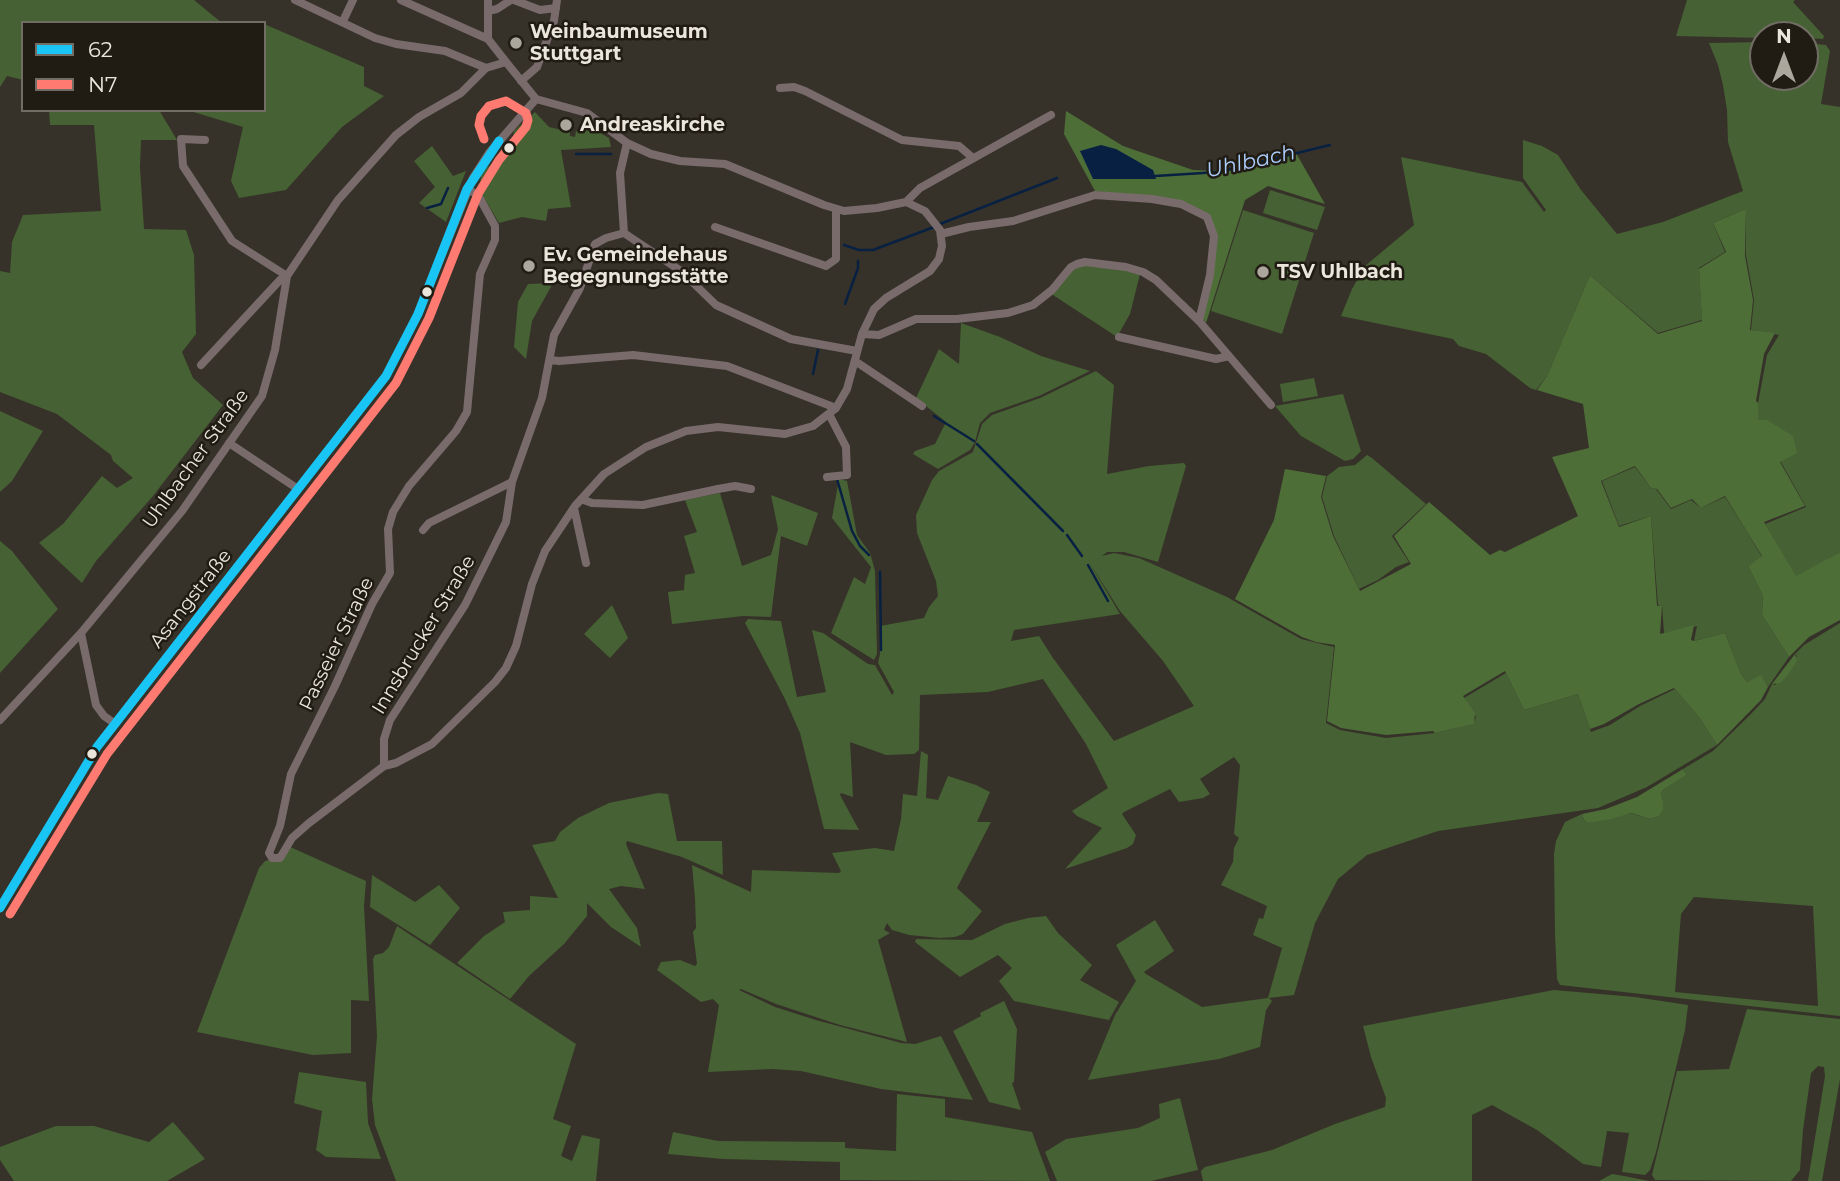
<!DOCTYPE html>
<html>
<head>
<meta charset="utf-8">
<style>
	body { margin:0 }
	#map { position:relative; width:1840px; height:1181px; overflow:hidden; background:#363229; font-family:Montserrat,sans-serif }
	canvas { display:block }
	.legend { position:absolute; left:21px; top:21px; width:245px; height:91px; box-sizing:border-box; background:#201c14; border:2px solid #716d64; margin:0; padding:9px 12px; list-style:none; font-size:21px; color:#ebe6db }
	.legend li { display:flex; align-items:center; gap:14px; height:35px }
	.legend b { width:35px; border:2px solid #716d64 }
	.north { position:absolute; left:1749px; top:21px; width:70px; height:70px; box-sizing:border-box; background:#201c14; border:2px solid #716d64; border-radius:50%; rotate:0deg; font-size:19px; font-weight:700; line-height:28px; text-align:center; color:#ebe6db }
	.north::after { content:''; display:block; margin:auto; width:24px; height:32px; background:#aca79d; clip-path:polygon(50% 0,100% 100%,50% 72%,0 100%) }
</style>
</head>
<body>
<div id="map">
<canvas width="1840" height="1181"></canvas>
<ul class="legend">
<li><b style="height:9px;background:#18c5f4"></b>62</li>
<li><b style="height:9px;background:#ff7b71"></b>N7</li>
</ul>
<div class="north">N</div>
</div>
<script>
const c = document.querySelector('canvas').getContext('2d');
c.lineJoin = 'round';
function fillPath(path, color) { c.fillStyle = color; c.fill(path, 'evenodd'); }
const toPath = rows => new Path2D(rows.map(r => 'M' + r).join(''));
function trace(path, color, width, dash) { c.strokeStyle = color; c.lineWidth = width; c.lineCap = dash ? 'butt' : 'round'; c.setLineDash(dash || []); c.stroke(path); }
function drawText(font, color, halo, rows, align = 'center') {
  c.font = font + ' Montserrat,sans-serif'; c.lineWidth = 5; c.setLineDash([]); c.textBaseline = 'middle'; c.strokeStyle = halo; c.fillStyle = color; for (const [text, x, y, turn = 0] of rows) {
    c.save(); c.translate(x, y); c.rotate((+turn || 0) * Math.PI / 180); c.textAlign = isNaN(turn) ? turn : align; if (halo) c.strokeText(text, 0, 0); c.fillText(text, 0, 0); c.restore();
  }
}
fillPath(toPath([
	[0,0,194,0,222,23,23,23,23,80,7,76,0,87],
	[1687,0,1795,0,1793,2,1824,36,1823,39,1805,38,1805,35,1763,35,1763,38,1676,36],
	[264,24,364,67,364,86,384,96,342,127,286,190,239,198,231,181,243,127,187,110,264,110],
	[1763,42,1763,77,1805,77,1805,43,1826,45,1830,51,1821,104,1840,107,1840,552,1796,577,1765,524,1806,507,1758,421,1758,403,1767,355,1779,335,1751,330,1754,300,1746,255,1746,209,1713,223,1725,252,1699,268,1702,320,1658,333,1590,275,1547,376,1536,390,1530,388,1486,354,1459,346,1453,339,1341,316,1352,289,1365,266,1414,225,1401,157,1522,182,1544,212,1546,210,1523,178,1523,140,1542,146,1558,155,1581,190,1617,234,1663,222,1743,191,1728,142,1727,110,1723,85,1718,65,1709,43],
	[49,110,159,110,177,140,141,140,140,168,144,229,186,230,194,255,196,334,182,352,193,378,223,405,153,496,96,561,82,583,39,543,63,524,102,476,117,488,133,478,113,461,111,455,57,414,0,392,0,271,10,273,12,242,23,215,101,211,94,125,50,125],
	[535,112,549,127,570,132,570,136,575,137,576,131,580,132,582,123,609,138,611,147,561,150,571,207,548,209,546,221,522,217,499,223,480,191,481,173,503,154,512,143,514,131],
	[432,146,453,176,466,171,446,222,419,203,435,187,414,161],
	[1270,190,1325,207,1317,230,1263,213],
	[1243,210,1314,233,1282,334,1211,311],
	[1085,264,1126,269,1140,274,1130,314,1117,337,1050,293,1073,268],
	[553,283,532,321,526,359,514,347,518,302,528,284],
	[961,323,1000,337,1041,356,1090,371,1039,396,990,413,980,423,975,442,970,450,938,469,913,454,915,451,935,444,946,422,916,398,939,349,959,364],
	[1096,371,1114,385,1107,474,1149,466,1184,463,1186,466,1158,562,1124,552,1107,552,1102,556,1114,553,1139,558,1227,597,1301,639,1334,647,1326,723,1340,730,1386,738,1435,733,1473,724,1476,717,1464,698,1506,673,1524,710,1578,694,1591,732,1610,725,1640,706,1675,689,1699,717,1717,745,1647,787,1598,808,1438,831,1367,855,1338,879,1315,923,1294,995,1269,998,1272,1001,1266,1010,1260,1047,1219,1059,1088,1080,1115,1015,1136,981,1116,945,1155,920,1174,951,1144,972,1146,974,1202,1007,1268,998,1282,948,1253,935,1259,918,1263,919,1267,906,1221,885,1233,862,1234,848,1239,838,1234,834,1240,765,1234,757,1200,779,1210,794,1203,798,1179,802,1170,789,1124,812,1122,814,1136,835,1133,844,1127,848,1065,869,1102,828,1077,816,1072,811,1108,788,1086,744,1043,679,988,692,920,695,919,750,914,754,886,755,850,742,853,797,841,793,840,795,859,830,824,829,800,733,785,699,745,623,748,619,781,621,797,697,826,692,812,630,823,633,868,664,875,665,892,695,894,692,878,663,880,654,880,626,924,618,929,607,938,596,936,581,917,533,916,515,932,480,939,471,973,452,982,424,992,415,1040,398],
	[1089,562,1120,611,1163,661,1194,706,1114,741,1053,658,1039,636,1011,641,1014,630,1120,614],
	[1314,378,1318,396,1283,402,1280,384],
	[1343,394,1361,451,1353,459,1345,461,1301,436,1275,406],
	[0,411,43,431,12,481,0,492],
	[1367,455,1372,458,1426,504,1392,536,1409,562,1396,567,1378,580,1359,589,1334,536,1322,497,1327,476,1339,467,1355,465],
	[1635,467,1651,488,1656,489,1671,509,1691,500,1701,508,1725,497,1746,530,1762,557,1748,566,1763,596,1762,615,1789,657,1768,687,1761,676,1747,682,1741,674,1725,633,1694,641,1697,626,1664,633,1662,605,1658,605,1651,516,1619,526,1602,481],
	[839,479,847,481,857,535,870,553,875,571,877,654,874,660,831,633,854,577,865,584,871,567,832,518],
	[720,493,742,566,771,555,778,529,771,495,818,513,807,546,781,536,771,617,743,616,672,624,668,592,684,590,685,575,695,573,684,536,697,532,685,500],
	[0,541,12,551,58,609,0,673],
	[612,605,628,638,610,658,584,634],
	[1840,623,1840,1016,1560,985,1557,979,1555,935,1554,854,1556,841,1565,822,1582,814,1584,820,1588,823,1630,813,1650,819,1659,816,1663,811,1663,801,1661,794,1663,790,1687,775,1683,769,1713,751,1750,715,1765,699,1772,684,1775,685,1797,656,1795,654,1804,645],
	[1694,897,1813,906,1818,1006,1675,992,1681,914],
	[921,751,928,755,926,798,938,800,948,776,976,785,990,792,977,822,991,822,957,888,982,911,963,934,955,937,940,938,909,935,892,930,887,923,884,930,890,933,878,940,907,1042,840,1025,776,1004,741,989,739,990,775,1007,816,1020,901,1043,915,1044,941,1036,973,1100,881,1089,801,1071,772,1069,708,1072,719,1005,713,999,701,1002,657,970,661,962,680,960,695,966,697,964,693,932,696,928,695,898,692,865,751,892,752,870,839,873,841,871,832,853,875,848,894,851,901,819,903,794,917,796],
	[658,793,668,794,677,841,722,841,723,875,682,857,627,841,626,844,645,889,621,886,609,889,637,928,641,947,611,927,587,903,587,916,564,944,529,976,510,999,457,963,484,936,505,922,503,912,530,910,530,896,558,898,532,845,555,841,560,832,578,818,609,803],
	[288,846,366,881,364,906,369,1001,351,1000,351,1053,313,1055,197,1032,259,868,265,861,269,860],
	[372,875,415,902,439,885,460,908,430,945,370,907],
	[1046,916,1058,933,1092,965,1080,980,1119,1002,1109,1020,1014,1001,999,981,1012,968,998,955,960,977,915,942,916,939,972,940,1005,924,1028,918],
	[397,926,576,1044,553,1119,571,1126,561,1156,572,1161,582,1135,600,1139,596,1181,396,1181,375,1125,372,1099,377,1036,373,959,375,955,383,953,389,947],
	[1554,990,1635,997,1688,1005,1685,1030,1656,1152,1650,1170,1645,1175,1622,1172,1629,1133,1607,1131,1601,1167,1583,1164,1537,1130,1492,1105,1472,1115,1472,1181,1203,1181,1201,1171,1205,1167,1272,1150,1335,1124,1385,1107,1386,1098,1371,1057,1363,1026],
	[1004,1001,1017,1029,1014,1082,1012,1083,1021,1110,989,1102,953,1031,981,1016,980,1013],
	[1747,1009,1840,1019,1840,1079,1822,1181,1808,1181,1825,1076,1824,1067,1818,1066,1811,1073,1803,1130,1800,1170,1791,1181,1655,1180,1652,1175,1677,1071,1729,1069],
	[299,1072,366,1082,368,1123,381,1159,326,1157,316,1150,322,1111,294,1103],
	[897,1094,945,1099,945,1117,1032,1132,1050,1181,840,1180,840,1162,723,1159,668,1154,673,1132,718,1141,845,1142,845,1148,896,1151],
	[1180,1098,1198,1170,1151,1181,1057,1181,1045,1152,1066,1139,1138,1128,1160,1118,1159,1104],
	[173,1122,205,1159,167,1181,14,1181,0,1160,0,1147,56,1126,94,1126,149,1142],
	[1612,1174,1624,1176,1649,1181,1599,1181]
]), '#466133');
fillPath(toPath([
	[1066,111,1123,146,1193,170,1221,171,1296,153,1325,204,1268,186,1245,200,1206,323,1202,318,1213,276,1209,214,1122,194,1095,191,1064,134],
	[1746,209,1745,256,1753,300,1750,330,1775,333,1764,354,1756,401,1758,403,1758,420,1767,420,1793,436,1797,453,1780,462,1805,506,1764,522,1796,576,1840,552,1840,620,1809,637,1789,657,1762,615,1763,596,1748,566,1762,556,1725,496,1701,508,1692,499,1671,508,1657,489,1651,488,1635,466,1601,481,1619,527,1651,516,1657,606,1662,605,1660,634,1694,625,1691,640,1694,641,1725,633,1741,674,1747,682,1761,675,1768,687,1761,700,1717,745,1699,717,1674,688,1639,704,1604,724,1590,729,1578,694,1524,710,1505,671,1463,696,1475,713,1474,724,1435,733,1433,731,1386,735,1341,728,1327,721,1335,645,1316,642,1302,637,1235,599,1274,520,1285,469,1326,476,1321,497,1333,536,1360,591,1411,564,1394,536,1429,502,1490,555,1500,550,1505,552,1578,516,1552,457,1589,448,1583,404,1537,390,1547,376,1590,275,1658,334,1702,321,1699,269,1726,252,1713,223],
	[1795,654,1797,661,1787,676,1780,683,1772,684],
	[1683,769,1687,775,1663,790,1661,794,1663,801,1663,811,1659,816,1650,819,1631,813,1611,819,1588,823,1584,820,1582,814,1606,809,1637,797]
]), '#4e6e38');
fillPath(toPath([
	[1101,145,1116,149,1153,170,1156,179,1093,179,1080,151]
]), '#082142');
trace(toPath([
	[576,154,611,154],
	[1155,176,1219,172,1330,145],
	[427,208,441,204,448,188],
	[940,224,1057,178],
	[844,245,859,250,873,250,934,227],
	[845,304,858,268,858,261],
	[813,374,818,350],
	[934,416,974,441],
	[977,444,1063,531],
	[837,479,852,531,860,546,869,555],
	[1067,535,1082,556],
	[1088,565,1108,601],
	[880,572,881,650]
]), '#082142', 2.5);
trace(toPath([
	[295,0,375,38,396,44,445,51,486,68],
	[401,0,488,39],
	[488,0,488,39,506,62],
	[514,0,540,10,556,8],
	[488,11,497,9,511,0],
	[343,21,353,0],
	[486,68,506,62,536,99],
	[521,81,537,67,554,21,557,0],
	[780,88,794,87,805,91,902,140,959,146,973,158],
	[536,99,587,113,627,143,651,154,680,161,725,164,824,205,844,211,877,208,906,202,920,188,1051,115],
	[205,140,181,139,183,166,232,241,287,276],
	[467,189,478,195,495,226,495,240,480,274,467,412,456,431,409,486,393,512,388,529,390,573,372,604,335,686,291,774,280,826,269,853,272,858,280,858,292,838,309,823,384,766,396,763,432,744,495,682,506,668,516,646,532,584,545,551,575,506,604,474,646,447,686,431,718,427,785,434,813,426,836,408,847,389,862,334,874,309,886,298,930,271,939,259,942,246,940,230,925,211,906,202],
	[715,227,826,266,836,259,836,209],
	[624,233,681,271,716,305,791,339,857,351],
	[941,234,969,227,1013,221,1095,195,1152,199,1181,204,1207,217,1214,236,1210,275,1199,321],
	[862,334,879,335,916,319,957,319,1008,313,1033,305,1052,290,1071,267,1077,264,1085,262,1126,267,1143,272,1156,280,1199,321,1271,405],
	[1119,337,1216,359,1229,356],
	[550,360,559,361,633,355,727,366,836,408],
	[855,361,922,406],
	[201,365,280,280,287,276],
	[229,443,298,489],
	[827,477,847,475,846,447,829,414],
	[581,499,592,503,643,505,718,489,735,486,751,489],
	[574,508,586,563],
	[423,530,429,523,512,482],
	[81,633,96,705,104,716,114,723],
	[0,720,81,633,182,511,262,396,275,350,287,276,338,200,396,135,419,117,461,93,486,68],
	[384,766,384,739,390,720,465,605,506,522,512,482,542,398,554,335,580,288,595,244,606,238,624,233,620,173,627,143],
	[0,908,97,747,386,376,418,314,473,178,489,153,536,99]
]), '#796b6c', 8);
trace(toPath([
	[0,908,97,747,386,376,418,314,467,189,499,141]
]), '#18c5f4', 9);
trace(toPath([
	[10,914,107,754,396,383,429,318,478,194,499,160,526,127,528,120,526,113,506,101,489,106,481,116,479,125,484,139]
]), '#ff7b71', 9);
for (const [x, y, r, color] of [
	[516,43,7,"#aca79d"],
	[566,125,7,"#aca79d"],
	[509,148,6,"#ebe6db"],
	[529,266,7,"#aca79d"],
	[1263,272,7,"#aca79d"],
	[427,292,6,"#ebe6db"],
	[92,754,6,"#ebe6db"]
]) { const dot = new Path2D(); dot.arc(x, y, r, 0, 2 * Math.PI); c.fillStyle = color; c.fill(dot); trace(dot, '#201c14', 2.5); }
drawText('bold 19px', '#ebe6db', '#201c14', [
	["Weinbaumuseum",530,32],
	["Stuttgart",530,54],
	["Andreaskirche",580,125],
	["Ev. Gemeindehaus",543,255],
	["Begegnungsstätte",543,277],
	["TSV Uhlbach",1277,272]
], 'left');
drawText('19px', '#ebe6db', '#201c14', [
	["Uhlbacher Straße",196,459,-54],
	["Asangstraße",191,599,-52],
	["Innsbrucker Straße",424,635,-59],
	["Passeier Straße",337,644,-64]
]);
drawText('italic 21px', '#acceff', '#201c14', [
	["Uhlbach",1251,162,-12]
]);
</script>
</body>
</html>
